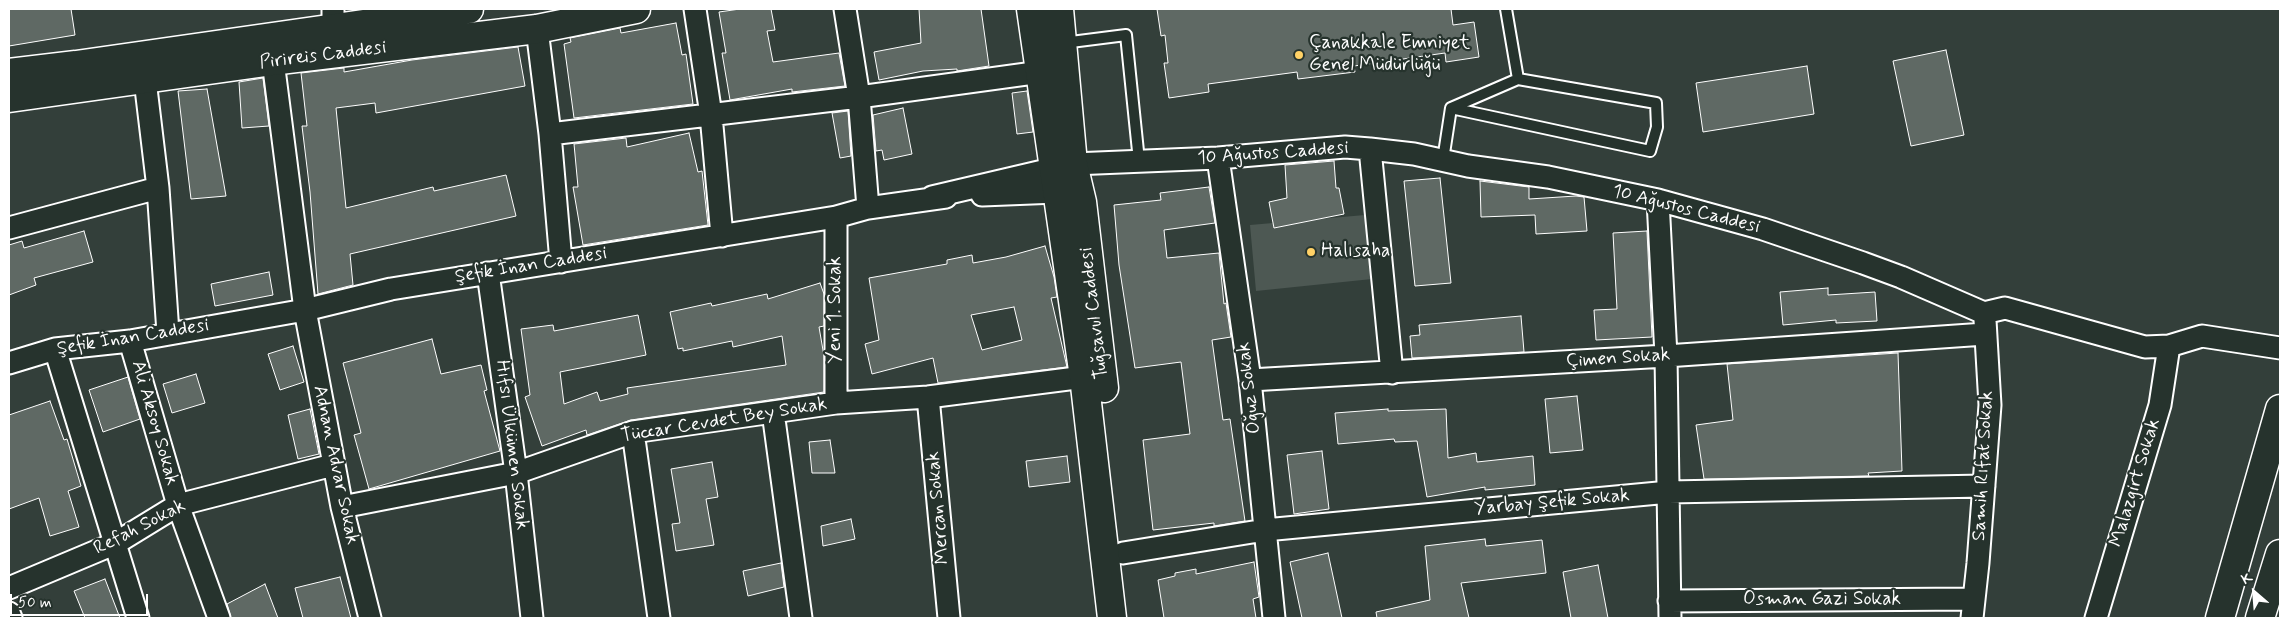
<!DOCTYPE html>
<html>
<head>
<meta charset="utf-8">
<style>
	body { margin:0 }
	#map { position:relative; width:2289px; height:627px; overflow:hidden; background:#333f3a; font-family:Mynerve,sans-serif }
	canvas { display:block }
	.frame { position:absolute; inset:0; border:10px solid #fff; pointer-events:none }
	.north { position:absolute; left:2229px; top:567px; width:50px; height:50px; -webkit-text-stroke:4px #26332d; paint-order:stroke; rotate:333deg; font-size:14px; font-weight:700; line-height:20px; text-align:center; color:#fff }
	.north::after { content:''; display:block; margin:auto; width:18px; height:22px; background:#fff; clip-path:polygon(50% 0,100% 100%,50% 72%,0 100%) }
	.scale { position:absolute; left:10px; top:594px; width:138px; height:22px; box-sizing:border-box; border:2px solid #fff; border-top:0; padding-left:6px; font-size:15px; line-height:18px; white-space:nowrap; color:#fff; -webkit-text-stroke:4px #26332d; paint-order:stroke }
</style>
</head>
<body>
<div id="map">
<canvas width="2289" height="627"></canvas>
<div class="frame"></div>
<div class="north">K</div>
<div class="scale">50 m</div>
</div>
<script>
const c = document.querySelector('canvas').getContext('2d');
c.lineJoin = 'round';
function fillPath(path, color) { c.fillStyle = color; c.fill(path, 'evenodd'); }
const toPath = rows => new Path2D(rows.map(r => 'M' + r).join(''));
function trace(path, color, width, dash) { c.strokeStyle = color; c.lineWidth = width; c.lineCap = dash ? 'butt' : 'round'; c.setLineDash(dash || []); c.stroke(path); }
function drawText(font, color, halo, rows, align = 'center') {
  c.font = font + ' Mynerve,sans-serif'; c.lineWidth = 4.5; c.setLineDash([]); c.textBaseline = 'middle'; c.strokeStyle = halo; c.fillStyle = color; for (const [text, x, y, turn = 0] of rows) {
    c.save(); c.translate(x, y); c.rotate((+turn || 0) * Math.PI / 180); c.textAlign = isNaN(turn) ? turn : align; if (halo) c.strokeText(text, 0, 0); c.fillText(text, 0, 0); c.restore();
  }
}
fillPath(toPath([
	[1365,215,1372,279,1256,291,1250,225]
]), '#4d5853');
const building = toPath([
	[9,9,71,9,75,35,9,46,9,9],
	[740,9,771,9,775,30,767,31,773,62,839,53,845,86,792,92,792,89,730,100,722,53,726,53,719,12,740,9],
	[919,9,981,9,989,66,957,71,957,69,923,71,879,80,874,52,921,43,919,9],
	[1157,9,1451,9,1453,25,1474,22,1479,57,1446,62,1445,53,1354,66,1355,72,1298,79,1297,72,1208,84,1209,92,1169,98,1164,63,1168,63,1165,35,1161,36,1157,9],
	[676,23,682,55,686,54,693,104,574,118,564,44,571,42,570,38,620,28,621,33,676,23],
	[518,47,525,86,376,113,375,103,336,108,346,208,433,187,434,191,506,175,516,216,350,254,353,285,318,294,310,192,302,126,307,126,301,73,344,68,344,72,412,60,518,47],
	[1946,50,1964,135,1911,146,1893,61,1946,50],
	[1807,66,1814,114,1703,132,1696,83,1807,66],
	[263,78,269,126,242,128,239,82,263,78],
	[207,89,226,196,191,199,178,91,207,89],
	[1027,91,1033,132,1017,134,1012,93,1027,91],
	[903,108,912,154,884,160,882,150,876,151,873,115,903,108],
	[848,111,851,156,840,158,832,113,848,111],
	[689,133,698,172,702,171,708,225,583,245,573,187,578,187,574,144,626,138,627,147,689,133],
	[1334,161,1336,188,1339,188,1344,214,1274,228,1269,202,1287,198,1285,165,1334,161],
	[1440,178,1451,283,1415,286,1404,181,1440,178],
	[1480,181,1529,187,1529,199,1576,196,1584,197,1587,231,1536,234,1535,215,1481,217,1480,181],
	[1209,187,1215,223,1164,230,1167,258,1219,253,1224,304,1226,303,1231,337,1212,340,1223,420,1230,419,1245,521,1214,526,1214,523,1153,530,1143,440,1190,434,1181,362,1135,368,1119,265,1114,205,1161,200,1160,193,1209,187],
	[84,231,93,262,34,278,36,285,9,295,9,245,22,241,24,248,84,231],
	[1647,231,1652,337,1596,340,1594,310,1617,309,1613,233,1647,231],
	[1045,246,1054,277,1057,297,1051,298,1067,367,938,383,933,358,872,374,865,344,879,340,869,278,947,264,947,260,972,255,973,263,1006,257,1045,246],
	[1014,307,1022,340,982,350,971,315,1014,307],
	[269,272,273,295,215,306,211,284,269,272],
	[820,283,824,294,824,326,819,327,824,356,824,392,631,420,587,435,586,430,542,446,525,397,530,395,521,329,553,325,554,331,638,315,646,355,560,372,564,404,597,392,600,401,628,394,627,388,786,365,782,336,733,347,732,341,683,351,683,348,678,349,670,312,711,303,712,306,767,294,768,299,820,283],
	[1828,288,1828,295,1875,292,1877,321,1836,323,1836,320,1783,325,1780,292,1828,288],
	[1521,316,1524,352,1412,358,1410,336,1420,335,1419,325,1521,316],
	[432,339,441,374,481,365,487,390,484,391,500,451,369,489,354,435,361,433,343,363,432,339],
	[293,346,304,382,280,390,268,354,293,346],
	[1898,353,1902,471,1868,473,1869,476,1704,479,1696,425,1733,420,1727,364,1898,353],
	[196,374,205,403,172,413,163,384,196,374],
	[128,377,140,419,103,432,89,390,128,377],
	[1577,396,1583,450,1550,453,1545,399,1577,396],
	[50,401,64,440,67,439,81,486,68,491,79,527,50,536,39,498,9,509,9,415,50,401],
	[310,409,319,454,298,459,288,415,310,409],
	[1388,409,1388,411,1446,409,1448,458,1476,453,1477,462,1533,456,1535,485,1485,490,1485,487,1427,497,1417,441,1395,442,1394,439,1338,444,1335,413,1388,409],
	[830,440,835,473,812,473,809,442,830,440],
	[1322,451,1329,509,1294,514,1287,455,1322,451],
	[1067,456,1070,482,1029,487,1026,461,1067,456],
	[712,462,718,497,706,499,714,545,676,551,672,524,680,523,671,469,712,462],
	[851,519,855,539,823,546,821,526,851,519],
	[1485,539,1486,546,1542,540,1546,573,1461,583,1469,618,1377,618,1376,612,1430,600,1425,546,1485,539],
	[1328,553,1342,618,1302,618,1290,562,1328,553],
	[1254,562,1259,597,1253,599,1256,618,1164,618,1158,580,1175,576,1175,573,1196,569,1196,574,1254,562],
	[781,563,784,587,748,596,743,571,781,563],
	[1598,565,1608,618,1571,618,1563,572,1598,565],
	[340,577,351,618,303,618,295,588,340,577],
	[105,579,120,618,85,618,74,591,105,579],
	[265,584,278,618,231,618,227,604,265,584]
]);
fillPath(building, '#5f6964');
trace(building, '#fff', 1);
const lane = toPath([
	[1063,43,1126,35,1139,161],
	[1451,108,1518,79],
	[1443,160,1451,108,1650,151,1657,127,1656,103,1518,79,1506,9]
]);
const street = toPath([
	[333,9,333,27],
	[695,9,711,115,722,236],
	[845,9,859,97,868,208],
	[537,29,550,134,561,262],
	[273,61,305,310,342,507,370,618],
	[145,80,158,188,168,333],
	[550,134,859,97,1041,72],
	[1370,149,1392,373],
	[1218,158,1250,380,1274,618],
	[982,195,1057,192],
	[932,197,1073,164,1218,158,1345,147,1370,149,1414,154,1468,166,1548,177,1658,200,1763,229,1863,263,1901,277,1984,313,2005,308,2145,347,2169,346,2202,336,2280,348],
	[1658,200,1666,356,1670,618],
	[9,228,158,188],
	[488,273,516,473,532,618],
	[130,341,178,505,219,618],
	[55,349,138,618],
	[9,363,55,349,130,341,305,310,391,289,836,217,868,208,946,197],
	[1250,380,1666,356,1985,334],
	[928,397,949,618],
	[836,403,836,217],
	[773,412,801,618],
	[633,432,659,618],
	[342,507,516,473,633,432,836,403,928,397,1084,377],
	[1123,553,1265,530,1669,492,1984,486],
	[9,588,116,543,178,505,333,465],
	[1669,601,1974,599],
	[9,613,11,618],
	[1972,618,1978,563,1990,405,1985,320],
	[2096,618,2160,405,2169,346]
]);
const secondary = toPath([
	[1031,9,1084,377,1112,618],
	[1059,9,1073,164,1082,202,1104,388],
	[2220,618,2280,409],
	[2260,618,2280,554]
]);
const highway = toPath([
	[9,73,76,65,469,9],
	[9,98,273,61,537,29,636,9]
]);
trace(lane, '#fff', 14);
trace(street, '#fff', 25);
trace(secondary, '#fff', 31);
trace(highway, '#fff', 31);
trace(lane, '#26332d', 10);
trace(street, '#26332d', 21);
trace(secondary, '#26332d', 28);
trace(highway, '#26332d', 28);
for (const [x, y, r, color] of [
	[1299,55,5,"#ffd166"],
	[1311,252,5,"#ffd166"]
]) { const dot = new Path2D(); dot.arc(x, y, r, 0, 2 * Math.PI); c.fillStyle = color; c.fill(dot); trace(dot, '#26332d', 2); }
drawText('19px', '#fff', '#26332d', [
	["Çanakkale Emniyet",1309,44],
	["Genel Müdürlüğü",1309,66],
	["Halısaha",1321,252]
], 'left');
drawText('19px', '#fff', '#26332d', [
	["Pirireis Caddesi",323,56,-7],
	["10 Ağustos Caddesi",1273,154,-4],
	["10 Ağustos Caddesi",1686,210,14],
	["Şefik İnan Caddesi",531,266,-9],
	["Yeni 1. Sokak",836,310,-90],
	["Tuğsavul Caddesi",1095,313,-97],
	["Şefik İnan Caddesi",133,338,-9],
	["Çimen Sokak",1618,359,-4],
	["Oğuz Sokak",1250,388,-97],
	["Tüccar Cevdet Bey Sokak",724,421,-9],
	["Ali Aksoy Sokak",154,423,74],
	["Hıfsı Ülkümen Sokak",511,445,83],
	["Adnan Advar Sokak",335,465,78],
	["Samih Rıfat Sokak",1984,466,-87],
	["Malazgirt Sokak",2136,483,-73],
	["Yarbay Şefik Sokak",1552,503,-5],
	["Mercan Sokak",939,508,-95],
	["Refah Sokak",140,528,-27],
	["Osman Gazi Sokak",1822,600]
]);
</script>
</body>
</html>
